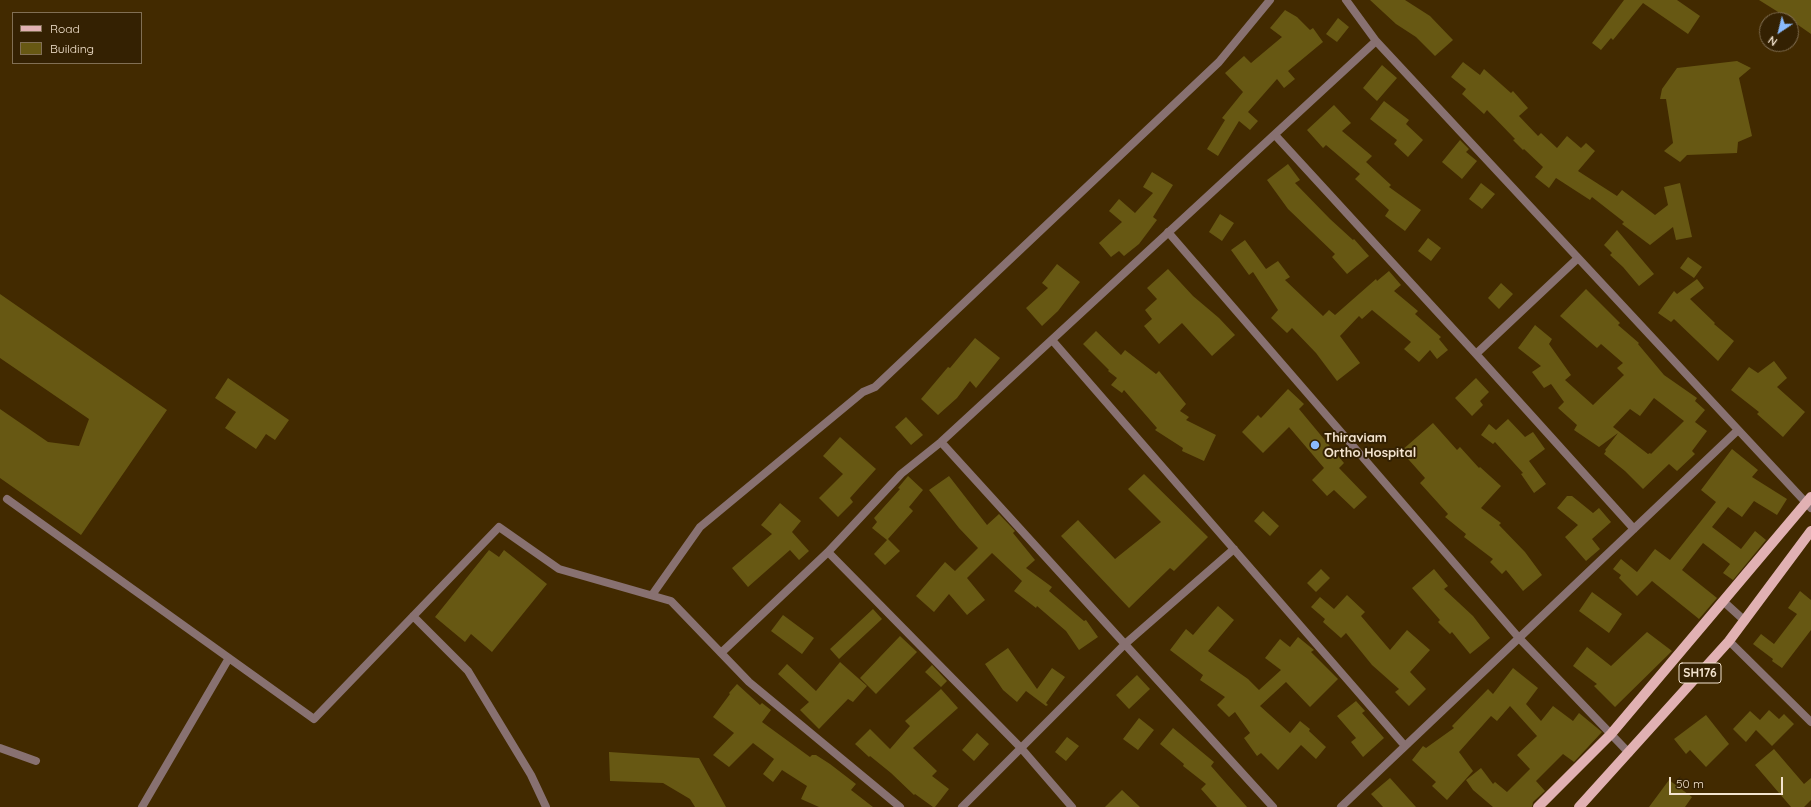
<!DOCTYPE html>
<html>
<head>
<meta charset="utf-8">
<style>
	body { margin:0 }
	#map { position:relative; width:1811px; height:807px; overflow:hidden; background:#422a00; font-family:Quicksand,sans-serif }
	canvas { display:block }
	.legend { position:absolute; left:12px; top:12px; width:130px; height:52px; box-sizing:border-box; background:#342102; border:1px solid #816f54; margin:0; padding:5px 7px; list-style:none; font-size:12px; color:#f4e4cf }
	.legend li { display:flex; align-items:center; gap:8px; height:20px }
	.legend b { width:20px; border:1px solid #816f54 }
	.north { position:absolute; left:1759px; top:12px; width:40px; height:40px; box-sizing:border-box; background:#342102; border:1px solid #816f54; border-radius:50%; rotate:215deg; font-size:11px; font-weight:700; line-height:16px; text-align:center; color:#f4e4cf }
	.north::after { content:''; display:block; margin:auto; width:14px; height:18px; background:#8abafc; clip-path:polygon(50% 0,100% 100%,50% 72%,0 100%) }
	.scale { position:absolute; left:1669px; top:777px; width:114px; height:18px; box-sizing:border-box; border:2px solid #f4e4cf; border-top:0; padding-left:5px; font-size:12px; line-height:14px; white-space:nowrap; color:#f4e4cf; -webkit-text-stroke:3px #342102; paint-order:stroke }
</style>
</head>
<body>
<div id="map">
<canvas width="1811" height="807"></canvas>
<ul class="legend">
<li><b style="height:5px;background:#e1b1b3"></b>Road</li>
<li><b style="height:11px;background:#675813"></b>Building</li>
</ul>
<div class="north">N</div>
<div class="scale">50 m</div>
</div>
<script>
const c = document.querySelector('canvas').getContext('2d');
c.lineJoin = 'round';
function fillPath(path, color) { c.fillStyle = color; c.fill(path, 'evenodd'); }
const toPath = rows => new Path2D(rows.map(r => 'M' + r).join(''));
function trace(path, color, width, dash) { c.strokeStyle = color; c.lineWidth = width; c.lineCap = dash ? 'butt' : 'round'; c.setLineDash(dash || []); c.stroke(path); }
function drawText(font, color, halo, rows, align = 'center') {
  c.font = font + ' Quicksand,sans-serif'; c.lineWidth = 4; c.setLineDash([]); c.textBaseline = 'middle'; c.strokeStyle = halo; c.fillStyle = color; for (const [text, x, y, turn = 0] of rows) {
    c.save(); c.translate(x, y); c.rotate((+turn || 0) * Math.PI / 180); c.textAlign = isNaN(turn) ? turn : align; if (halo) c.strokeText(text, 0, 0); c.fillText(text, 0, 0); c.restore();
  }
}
fillPath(toPath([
	[1370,0,1405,0,1430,16,1453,40,1435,56,1416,37,1396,24],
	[1624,0,1677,0,1700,16,1688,34,1643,3,1613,40,1611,38,1601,50,1592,43],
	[1759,0,1811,0,1811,34,1791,20],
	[1285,10,1297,17,1310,30,1313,28,1323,42,1288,71,1295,79,1284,88,1277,79,1248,112,1258,121,1250,130,1239,121,1218,156,1207,149,1225,120,1222,118,1243,92,1225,73,1244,56,1251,63,1282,37,1270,28],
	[1338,18,1349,27,1337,42,1326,34],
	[1737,61,1751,68,1739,78,1752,136,1738,142,1737,153,1687,155,1680,162,1664,151,1673,143,1666,99,1660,99,1662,89,1677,68],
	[1463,62,1480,75,1484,69,1511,93,1513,91,1528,108,1519,116,1538,136,1541,133,1557,148,1567,136,1581,148,1586,143,1595,151,1578,171,1617,196,1622,190,1655,215,1668,205,1664,187,1680,183,1692,237,1676,240,1673,227,1650,245,1622,224,1624,222,1592,197,1590,200,1556,178,1549,188,1535,177,1543,167,1524,149,1523,150,1513,140,1515,139,1487,110,1484,114,1462,94,1466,89,1451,77],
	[1382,65,1397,78,1377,101,1363,88],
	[1384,101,1409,120,1406,124,1423,140,1408,157,1394,144,1397,140,1370,119],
	[1334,105,1351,123,1342,131,1372,156,1366,162,1391,185,1389,187,1421,210,1405,231,1385,216,1389,210,1355,179,1360,174,1326,145,1323,148,1307,130],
	[1460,140,1469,149,1466,152,1477,161,1462,179,1442,162],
	[1288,164,1300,180,1295,183,1330,219,1353,240,1354,239,1369,256,1347,274,1332,257,1335,254,1288,209,1267,180],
	[1152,172,1173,185,1153,217,1157,220,1139,244,1124,256,1119,251,1111,257,1099,243,1122,222,1109,211,1119,199,1135,213,1153,193,1143,187],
	[1481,183,1495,194,1482,209,1469,199],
	[1220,214,1234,223,1222,241,1209,232],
	[1617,230,1654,274,1639,286,1623,267,1610,255,1612,253,1604,245],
	[1428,238,1441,248,1431,261,1418,251],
	[1245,240,1266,269,1278,261,1290,277,1285,280,1323,316,1329,310,1335,315,1376,279,1377,281,1389,271,1401,285,1394,291,1418,311,1415,314,1441,337,1439,339,1448,350,1437,359,1430,350,1419,362,1404,349,1411,342,1372,310,1362,319,1359,316,1340,336,1360,363,1337,381,1316,353,1292,328,1287,333,1271,318,1278,310,1253,272,1249,275,1231,250],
	[1688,257,1702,267,1694,278,1680,268],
	[1057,264,1080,282,1058,311,1042,326,1026,308,1048,288,1042,283],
	[1168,269,1193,296,1219,318,1235,335,1212,356,1182,323,1159,344,1144,326,1152,319,1145,310,1157,299,1147,288],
	[1697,279,1704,288,1690,299,1715,323,1714,324,1734,341,1718,361,1674,319,1671,322,1658,313,1674,291,1677,294],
	[1501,283,1513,294,1499,309,1488,298],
	[1586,289,1620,323,1618,325,1639,343,1638,344,1664,375,1697,398,1695,401,1705,410,1695,422,1707,431,1692,451,1695,454,1677,471,1669,464,1643,489,1625,471,1604,454,1606,451,1605,450,1618,433,1599,447,1574,430,1577,425,1558,408,1564,402,1551,384,1544,388,1532,372,1541,366,1518,348,1535,325,1552,339,1549,344,1571,375,1565,380,1593,405,1624,375,1617,368,1623,363,1601,344,1597,348,1560,316],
	[1654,398,1684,421,1651,454,1650,453,1648,454,1613,427,1630,409,1640,416],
	[0,294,167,410,81,535,0,478,0,409,48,442,79,446,89,419,0,358],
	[1096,331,1121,355,1125,350,1156,374,1159,371,1186,404,1180,411,1189,417,1186,420,1216,435,1204,461,1182,451,1183,448,1155,430,1157,428,1124,390,1122,393,1111,385,1117,378,1108,371,1109,370,1083,344],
	[975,338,1000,358,976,388,970,381,957,398,938,415,921,399,948,367,950,368],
	[1774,361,1787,378,1777,387,1805,412,1783,437,1757,414,1759,412,1731,390,1749,367,1758,373],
	[228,378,289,420,275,440,266,434,256,449,225,428,236,412,215,398],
	[1476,378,1489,392,1480,401,1483,405,1472,416,1455,398],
	[1288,389,1304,404,1299,409,1344,463,1339,468,1367,497,1354,509,1334,490,1327,496,1312,480,1324,468,1289,427,1263,453,1242,432,1258,415,1261,418],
	[906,417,923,435,911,445,895,427],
	[1508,419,1525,437,1533,432,1545,449,1529,461,1546,484,1534,493,1521,474,1523,473,1495,442,1493,444,1481,435,1489,424,1496,430],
	[1433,423,1457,450,1460,447,1479,468,1480,467,1501,486,1481,508,1501,523,1499,525,1525,552,1542,575,1523,591,1506,570,1502,574,1490,562,1493,559,1464,537,1466,534,1445,517,1448,514,1420,483,1425,478,1401,451],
	[840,437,876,469,850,498,853,502,838,517,819,498,843,474,823,456],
	[1732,449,1758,470,1752,477,1787,499,1777,515,1754,501,1742,517,1728,507,1712,527,1741,549,1755,531,1766,540,1733,580,1723,573,1730,564,1703,543,1682,570,1717,598,1699,619,1652,581,1637,596,1619,578,1621,575,1613,569,1621,559,1637,572,1655,549,1670,560,1716,502,1701,490],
	[1144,474,1208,537,1174,571,1170,568,1129,608,1061,536,1078,520,1115,559,1161,522,1128,489],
	[908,476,923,490,909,507,913,511,888,539,900,551,885,565,874,554,887,540,872,528,877,522,874,518,900,489,898,488],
	[949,476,987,525,999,514,1015,531,1013,533,1035,560,1026,568,1052,587,1049,591,1084,621,1086,620,1098,637,1079,650,1066,631,1037,606,1036,608,1014,591,1022,581,992,553,967,578,985,600,967,615,949,594,934,612,916,596,945,562,955,571,978,548,959,528,929,490],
	[1567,496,1572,496,1593,513,1599,508,1611,522,1592,539,1600,549,1586,561,1565,537,1578,525,1557,508],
	[780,503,801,521,792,532,809,551,799,560,790,550,748,587,732,568,772,534,761,525],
	[1263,511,1279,526,1270,536,1254,521],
	[489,550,499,557,504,550,547,584,492,652,471,634,465,642,435,617],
	[1321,569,1330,578,1316,592,1307,583],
	[1434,569,1448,586,1444,589,1473,616,1490,638,1470,654,1452,632,1450,634,1438,622,1440,620,1412,588],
	[1800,591,1811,600,1811,630,1782,668,1772,661,1773,659,1753,644,1761,634,1774,644,1797,614,1788,608],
	[1592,592,1622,614,1609,633,1579,611],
	[1347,595,1365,612,1361,616,1390,650,1407,630,1430,650,1410,672,1426,689,1409,706,1395,692,1399,689,1372,665,1346,633,1341,638,1323,622,1325,619,1311,607,1320,597,1334,609],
	[1218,606,1234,620,1208,651,1248,679,1259,690,1281,670,1265,658,1280,639,1290,647,1298,637,1314,650,1311,652,1338,679,1310,707,1286,682,1260,706,1290,733,1300,721,1310,729,1309,731,1326,747,1316,759,1301,745,1278,770,1261,753,1257,756,1244,738,1250,733,1235,712,1229,717,1217,705,1225,697,1200,680,1203,675,1170,650,1186,629,1193,635],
	[873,609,882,619,839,659,830,649],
	[783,615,814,638,802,654,771,631],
	[1647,632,1672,651,1615,707,1594,686,1597,684,1573,666,1587,647,1611,666],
	[900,636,917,652,876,694,860,678],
	[1008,648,1037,689,1052,668,1065,677,1046,703,1048,705,1046,706,1026,691,1017,702,1003,690,985,664],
	[840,662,867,686,853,702,848,699,819,729,800,710,809,702,778,674,787,664,816,691],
	[932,665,947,681,941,687,925,672],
	[1513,668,1538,688,1526,704,1541,721,1553,706,1573,721,1579,713,1602,732,1574,762,1563,754,1536,781,1545,791,1533,802,1532,807,1493,807,1473,790,1466,780,1481,768,1493,784,1495,782,1507,792,1530,769,1517,755,1537,736,1510,706,1497,721,1491,716,1459,752,1473,771,1447,800,1432,786,1436,782,1412,760,1423,746,1426,748,1454,728,1452,726,1488,689,1493,694],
	[1137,675,1150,689,1129,709,1116,695],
	[737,684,760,705,762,703,771,710,762,722,810,757,812,755,816,755,830,764,856,784,851,790,873,807,819,807,801,799,807,786,782,770,773,782,763,774,774,759,753,743,729,767,713,755,734,733,713,717,730,694,729,693],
	[941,689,958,708,913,748,937,771,932,776,949,789,935,807,933,807,915,794,914,795,891,773,870,756,869,757,855,744,870,729,890,749,910,726,905,721],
	[1356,701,1365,711,1362,713,1384,738,1363,757,1351,742,1356,738,1337,716],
	[1769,710,1779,719,1784,714,1794,724,1772,746,1756,730,1746,742,1733,729,1750,711,1760,720],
	[1706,715,1729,744,1706,767,1690,750,1686,754,1674,739],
	[1139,718,1154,730,1138,750,1123,739],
	[1173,728,1214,762,1211,766,1247,807,1217,807,1201,789,1206,784,1183,766,1184,764,1160,744],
	[977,733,989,744,974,761,962,750],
	[1067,737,1079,746,1066,761,1055,752],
	[1774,749,1804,784,1811,778,1811,800,1804,807,1791,807,1755,765],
	[609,752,699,758,726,807,695,807,690,799,663,783,610,781],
	[1390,778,1416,807,1383,807,1371,794],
	[1669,780,1692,797,1685,807,1649,807],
	[1122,790,1140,807,1105,807]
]), '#675813');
trace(toPath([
	[1346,0,1376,41,1811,508],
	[1275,135,1476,354,1634,529],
	[1168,232,1519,638,1629,753],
	[1052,340,1405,746],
	[1476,354,1578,258],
	[941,442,1273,807],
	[7,499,314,719,499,527,559,569,671,601,749,682,900,807],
	[828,552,901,474,941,442,1376,41],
	[652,595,700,527,863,392,875,387,1219,62,1270,0],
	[1723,601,1745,621],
	[413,616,468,671,531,775,546,807],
	[1729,641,1811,722],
	[721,653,828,552,1021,748,1072,807],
	[0,748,36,761],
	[142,807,229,658],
	[962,807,1125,644,1234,549],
	[1341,807,1738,430]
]), '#887171', 8);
trace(toPath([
	[1538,807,1611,734,1811,497],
	[1579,807,1729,641,1811,531]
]), '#e1b1b3', 10);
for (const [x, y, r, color] of [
	[1315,445,5,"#8abafc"]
]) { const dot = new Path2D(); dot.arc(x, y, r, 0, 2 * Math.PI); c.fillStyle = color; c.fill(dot); trace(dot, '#342102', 1.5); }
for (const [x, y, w] of [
	[1700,673,42]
]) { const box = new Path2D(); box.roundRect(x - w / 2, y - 10, w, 20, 3); c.fillStyle = '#342102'; c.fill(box); trace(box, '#f4e4cf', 1); }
drawText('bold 12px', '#f4e4cf', null, [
	["SH176",1700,673]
]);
drawText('bold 13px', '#f4e4cf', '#342102', [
	["Thiraviam",1324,438],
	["Ortho Hospital",1324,453]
], 'left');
</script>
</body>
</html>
